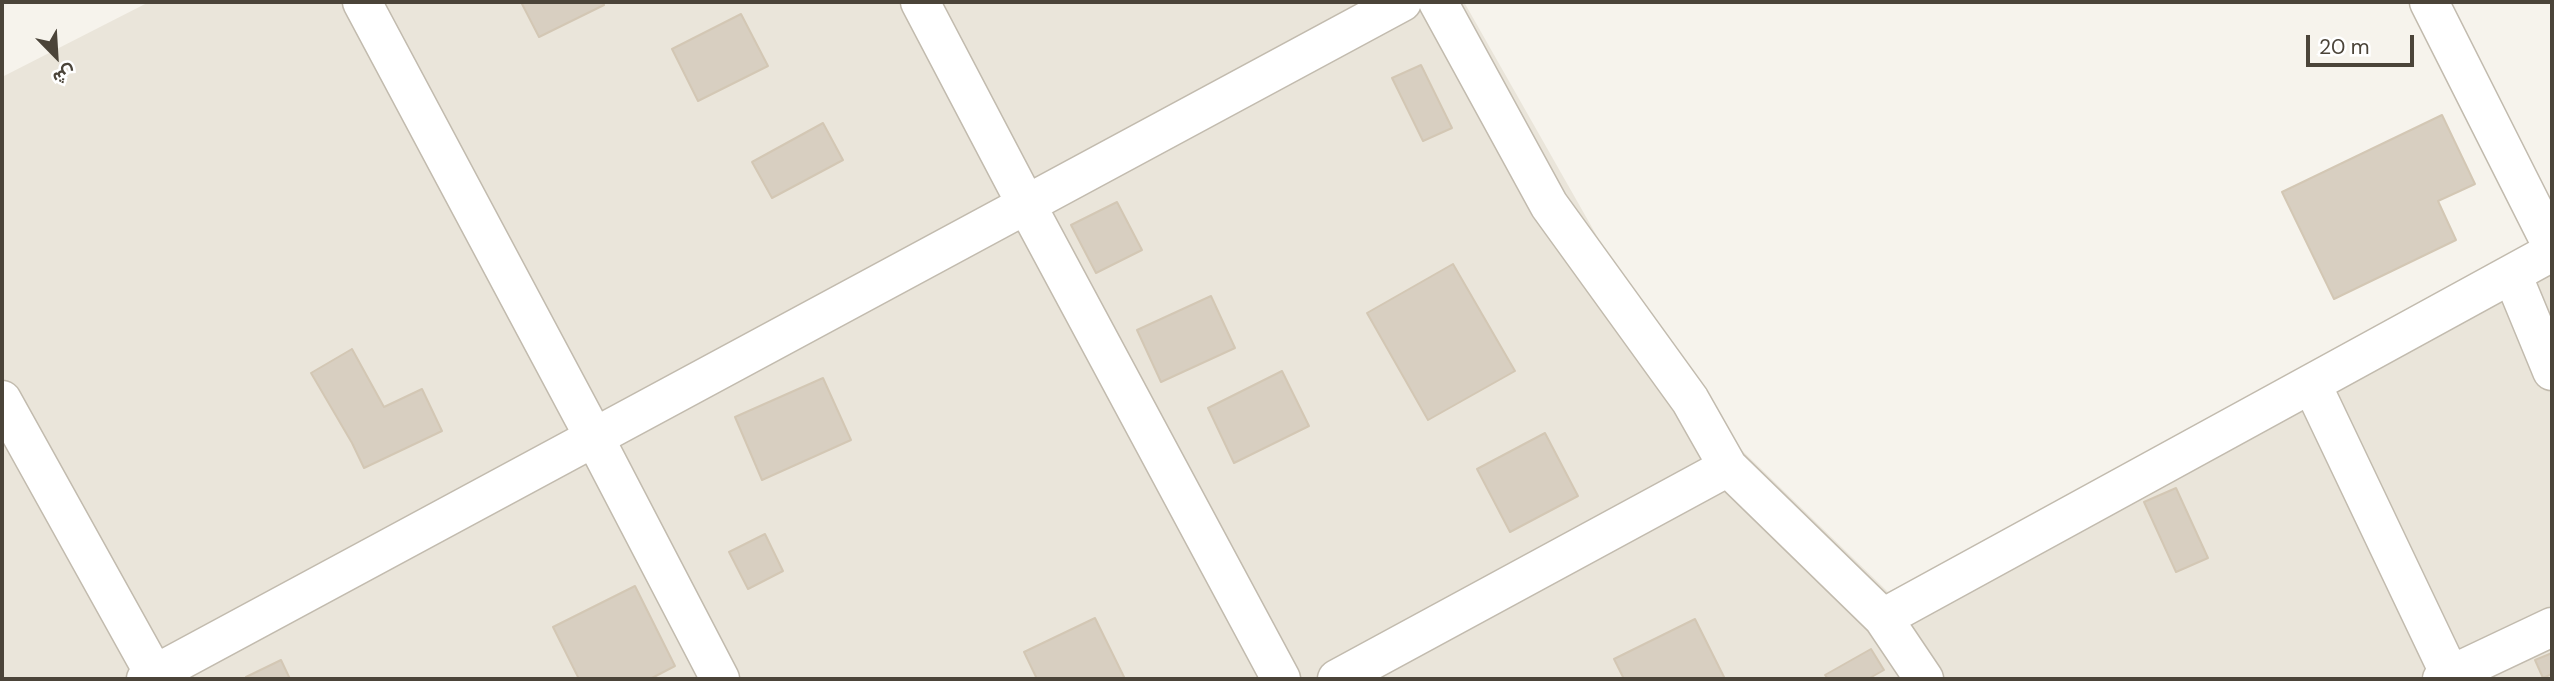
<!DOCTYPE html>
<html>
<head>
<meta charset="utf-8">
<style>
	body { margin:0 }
	#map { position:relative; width:2554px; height:681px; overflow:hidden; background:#f6f3ec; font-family:"DM Sans",Vazirmatn,sans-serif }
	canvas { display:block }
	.frame { position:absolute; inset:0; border:4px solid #4b4439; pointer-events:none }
	.north { position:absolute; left:21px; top:21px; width:70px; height:70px; -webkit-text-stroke:5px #fff; paint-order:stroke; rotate:156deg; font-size:19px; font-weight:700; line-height:28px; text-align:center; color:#4b4439 }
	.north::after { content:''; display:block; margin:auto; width:24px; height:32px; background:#4b4439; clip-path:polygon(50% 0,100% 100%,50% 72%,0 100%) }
	.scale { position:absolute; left:2306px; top:35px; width:108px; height:32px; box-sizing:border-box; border:4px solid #4b4439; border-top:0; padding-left:9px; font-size:21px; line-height:24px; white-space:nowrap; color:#4b4439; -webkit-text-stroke:5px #fff; paint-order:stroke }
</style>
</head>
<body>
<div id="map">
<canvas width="2554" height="681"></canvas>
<div class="frame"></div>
<div class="north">ش</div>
<div class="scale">20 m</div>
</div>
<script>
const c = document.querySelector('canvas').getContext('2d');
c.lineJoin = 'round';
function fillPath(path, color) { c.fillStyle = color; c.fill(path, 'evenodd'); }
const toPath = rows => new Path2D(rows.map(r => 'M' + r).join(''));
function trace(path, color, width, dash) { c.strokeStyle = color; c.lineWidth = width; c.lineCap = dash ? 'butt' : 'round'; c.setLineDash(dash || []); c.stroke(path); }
fillPath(toPath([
	[149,2,1464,2,1690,400,1888,592,2552,249,2552,679,2,679,2,77]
]), '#eae5da');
const building = toPath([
	[521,2,603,2,604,5,539,37,521,2],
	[741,14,768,66,698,101,672,49,741,14],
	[1421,65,1452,128,1423,141,1392,78,1421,65],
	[2442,115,2475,184,2438,201,2456,240,2334,299,2282,192,2442,115],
	[823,123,843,160,772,198,752,162,823,123],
	[1117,202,1142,250,1096,273,1071,225,1117,202],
	[1453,264,1515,371,1428,420,1367,313,1453,264],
	[1211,296,1235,348,1161,382,1137,330,1211,296],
	[352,349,384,407,422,389,442,431,364,468,352,443,311,373,352,349],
	[1282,371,1309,426,1234,463,1208,408,1282,371],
	[823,378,851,440,762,480,735,417,823,378],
	[1545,433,1578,496,1510,532,1477,469,1545,433],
	[2176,488,2208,558,2176,572,2144,502,2176,488],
	[765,534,783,571,748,589,729,552,765,534],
	[635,586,675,666,650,679,579,679,553,627,635,586],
	[1095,618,1125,679,1037,679,1024,652,1095,618],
	[1695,619,1725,679,1624,679,1614,659,1695,619],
	[1871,649,1884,670,1868,679,1828,679,1825,675,1871,649],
	[2552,653,2552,674,2543,678,2535,660,2552,653],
	[281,660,290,679,247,679,246,677,281,660]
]);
fillPath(building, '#d8cfc1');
trace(building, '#d3c7b4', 2);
const minor = toPath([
	[362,2,594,437,720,679],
	[920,2,1026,204,1281,679],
	[1438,2,1549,205,1690,400,1728,467,1883,618,1924,679],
	[2429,2,2552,246],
	[2512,274,2552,371],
	[2312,385,2452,679],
	[2,400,157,679],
	[1883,618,2552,252],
	[146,679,1402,2],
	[1337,679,1728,467],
	[2442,679,2552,627]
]);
trace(minor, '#c2bbae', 41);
trace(minor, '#fff', 38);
</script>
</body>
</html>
